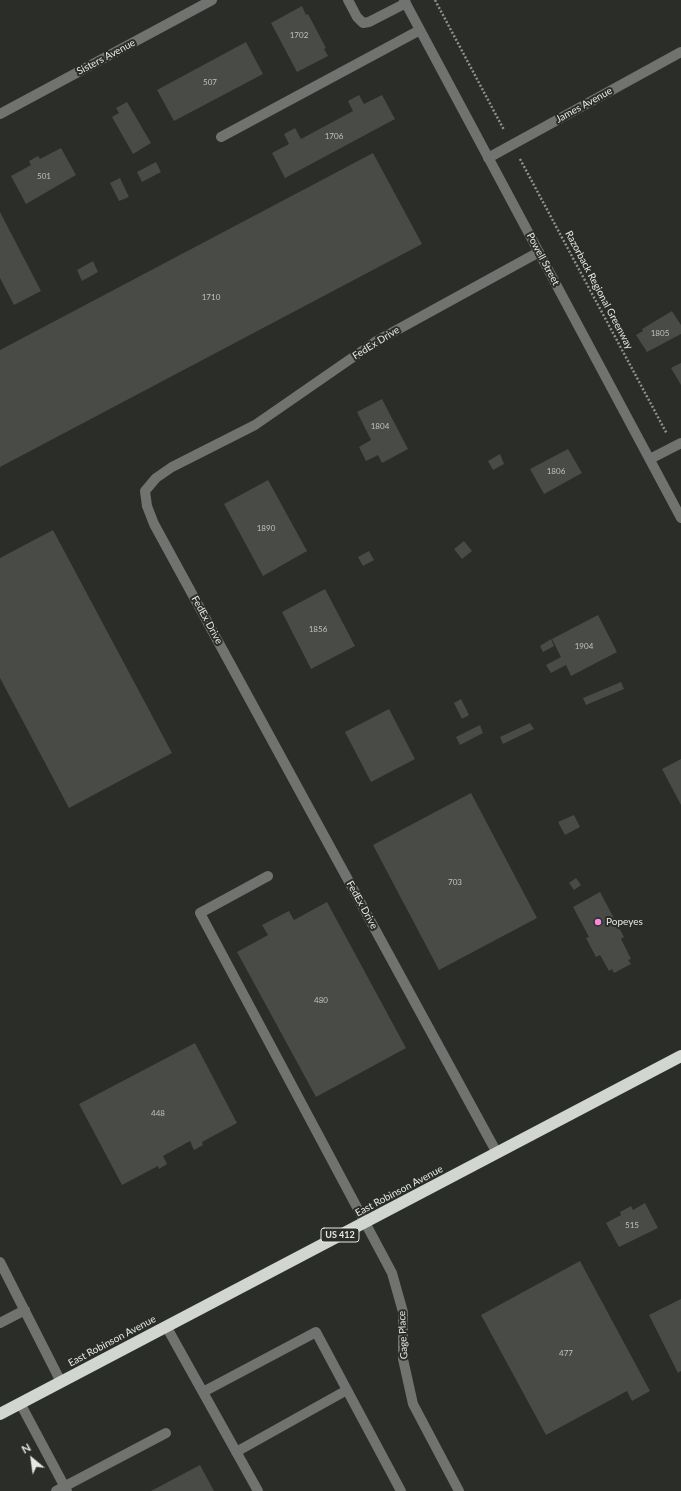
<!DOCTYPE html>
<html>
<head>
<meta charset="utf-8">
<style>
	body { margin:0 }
	#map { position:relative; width:681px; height:1491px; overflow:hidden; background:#2a2d28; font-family:Lato,sans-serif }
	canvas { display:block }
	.north { position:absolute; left:12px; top:1439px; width:40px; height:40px; -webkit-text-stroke:3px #2a2d28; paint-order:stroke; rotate:331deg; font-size:11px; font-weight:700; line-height:16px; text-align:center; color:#e7e8e5 }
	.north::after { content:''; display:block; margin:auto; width:14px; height:18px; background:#e7e8e5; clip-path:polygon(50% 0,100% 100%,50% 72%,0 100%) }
</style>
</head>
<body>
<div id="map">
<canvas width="681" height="1491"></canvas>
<div class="north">N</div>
</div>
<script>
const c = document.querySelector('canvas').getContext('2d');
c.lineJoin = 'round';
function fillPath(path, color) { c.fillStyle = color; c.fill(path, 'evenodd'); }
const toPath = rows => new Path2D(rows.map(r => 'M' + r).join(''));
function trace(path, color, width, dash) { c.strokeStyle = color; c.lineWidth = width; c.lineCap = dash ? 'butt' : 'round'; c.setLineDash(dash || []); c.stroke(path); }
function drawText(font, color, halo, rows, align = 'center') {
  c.font = font + ' Lato,sans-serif'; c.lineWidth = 4; c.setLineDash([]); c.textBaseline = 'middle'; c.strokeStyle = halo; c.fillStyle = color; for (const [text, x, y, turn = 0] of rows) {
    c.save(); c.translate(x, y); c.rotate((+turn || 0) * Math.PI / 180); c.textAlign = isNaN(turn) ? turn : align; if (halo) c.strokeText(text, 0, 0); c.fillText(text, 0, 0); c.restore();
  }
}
fillPath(toPath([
	[302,6,306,15,308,14,326,48,324,49,328,56,297,72,271,23],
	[246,42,263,74,174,121,157,90],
	[359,95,364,104,382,95,395,119,285,178,272,153,289,144,284,134,295,128,301,139,353,111,348,101],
	[127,102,151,143,133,154,112,117,119,113,116,108],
	[61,148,76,175,26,204,11,176,31,165,29,161,38,156,40,159],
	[373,153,422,244,0,467,0,350],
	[156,162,161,172,142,182,137,172],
	[120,178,129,197,119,201,110,183],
	[0,212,41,291,14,305,0,278],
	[93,261,98,272,82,281,77,270],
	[672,311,681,325,681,334,647,352,636,335,643,331,642,329],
	[681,363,681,385,671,368],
	[382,399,408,449,382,463,378,455,366,461,359,447,371,440,357,412],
	[568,449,582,473,544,494,530,469],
	[500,454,504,464,493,470,488,461],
	[268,480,307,551,263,576,224,504],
	[53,530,172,753,69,808,0,678,0,558],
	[464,541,472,551,462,559,454,549],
	[369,551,374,560,363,566,358,557],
	[325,589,355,646,311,669,282,612],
	[598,615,617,652,571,676,566,665,551,673,546,665,561,657,552,639],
	[551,639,554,646,543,652,540,646],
	[621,682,624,689,586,705,583,698],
	[461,699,469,715,462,719,454,703],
	[389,709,415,759,371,782,345,732],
	[530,723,534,729,503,744,500,737],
	[480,725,483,733,460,745,456,737],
	[681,759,681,805,662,769],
	[471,793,537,918,439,970,373,845],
	[574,815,580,827,565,835,558,822],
	[576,878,581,885,574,890,569,883],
	[600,892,624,937,621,939,631,959,628,960,631,964,614,973,612,969,609,971,600,955,596,957,586,938,589,937,573,907],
	[327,902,406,1048,316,1097,237,952,268,935,262,925,289,911,294,920],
	[195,1043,237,1123,202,1142,203,1145,194,1150,190,1141,163,1156,167,1164,159,1169,158,1166,122,1185,79,1104],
	[645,1203,658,1228,619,1247,606,1223,621,1215,620,1212,631,1206,633,1210],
	[580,1261,650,1391,632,1401,627,1391,546,1435,481,1315],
	[681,1299,681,1371,678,1373,649,1315],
	[200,1465,214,1491,151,1491]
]), '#484b46');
trace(toPath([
	[435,0,504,130],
	[520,159,667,434]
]), '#8f918d', 2.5, [2, 2]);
trace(toPath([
	[348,0,357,17,363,23,369,22,406,3],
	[404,0,681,518],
	[0,114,212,0],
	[221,137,420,30],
	[488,158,681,52],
	[650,459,681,443],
	[268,876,200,913,392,1273,403,1312,403,1359,413,1404,459,1491],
	[497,1153,154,524,147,506,145,491,156,478,172,467,255,425,375,342,539,252],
	[0,1262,61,1382],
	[0,1323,25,1310],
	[166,1326,258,1491],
	[203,1392,316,1332,401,1491],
	[20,1403,67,1491],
	[236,1452,347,1390],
	[56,1491,166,1433]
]), '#717370', 10);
trace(toPath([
	[0,1414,681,1056]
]), '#d2d6d0', 12);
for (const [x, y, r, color] of [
	[598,922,4,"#fc86e4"]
]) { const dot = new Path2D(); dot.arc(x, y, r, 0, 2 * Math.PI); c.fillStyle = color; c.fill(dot); trace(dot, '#2a2d28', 1.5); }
drawText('8px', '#bfc1bd', null, [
	["1702",299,35],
	["507",210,82],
	["1706",334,136],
	["501",44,176],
	["1710",211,297],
	["1805",660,333],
	["1804",380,426],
	["1806",556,471],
	["1890",266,528],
	["1856",318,629],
	["1904",584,646],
	["703",455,882],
	["480",321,1000],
	["448",158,1113],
	["515",632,1225],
	["477",566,1353]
]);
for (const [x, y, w] of [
	[340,1235,38]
]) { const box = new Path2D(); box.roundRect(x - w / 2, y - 7, w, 14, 3); c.fillStyle = '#2a2d28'; c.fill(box); trace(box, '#e7e8e5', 1); }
drawText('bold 9px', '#e7e8e5', null, [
	["US 412",340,1235]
]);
drawText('10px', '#e7e8e5', '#2a2d28', [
	["Sisters Avenue",106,57,-28],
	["James Avenue",584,105,-29],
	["Powell Street",543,259,62],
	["Razorback Regional Greenway",599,290,62],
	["FedEx Drive",376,343,-32],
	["FedEx Drive",207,620,61],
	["FedEx Drive",362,905,61],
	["East Robinson Avenue",399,1191,-28],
	["Gage Place",403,1335,-93],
	["East Robinson Avenue",112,1341,-28]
]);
drawText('10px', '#e7e8e5', '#2a2d28', [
	["Popeyes",606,922]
], 'left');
</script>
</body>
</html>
